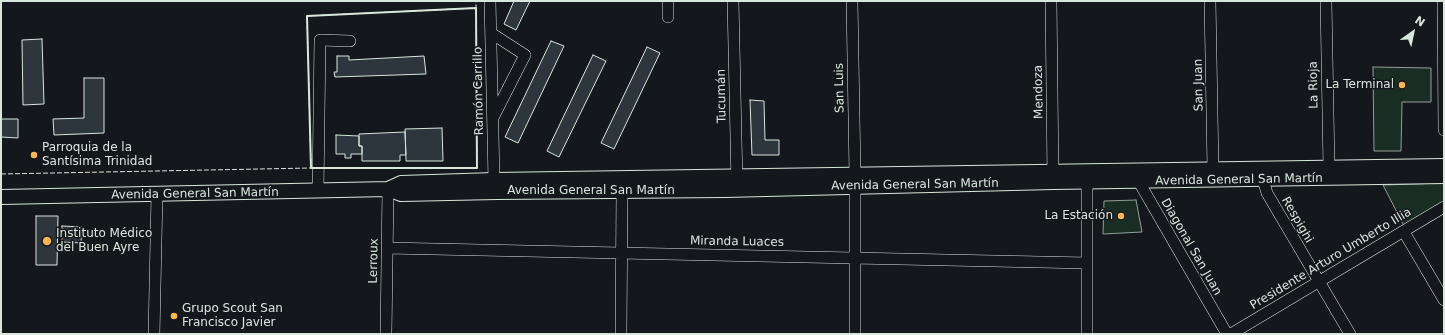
<!DOCTYPE html>
<html>
<head>
<meta charset="utf-8">
<style>
	body { margin:0 }
	#map { position:relative; width:1445px; height:335px; overflow:hidden; background:#14181c; font-family:"DejaVu Sans",sans-serif }
	canvas { display:block }
	.frame { position:absolute; inset:0; border:2px solid #d8e6dc; pointer-events:none }
	.north { position:absolute; left:1393px; top:12px; width:40px; height:40px; -webkit-text-stroke:3px #14181c; paint-order:stroke; rotate:33deg; font-size:11px; font-weight:700; line-height:16px; text-align:center; color:#d8e6dc }
	.north::after { content:''; display:block; margin:auto; width:14px; height:18px; background:#d8e6dc; clip-path:polygon(50% 0,100% 100%,50% 72%,0 100%) }
</style>
</head>
<body>
<div id="map">
<canvas width="1445" height="335"></canvas>
<div class="frame"></div>
<div class="north">N</div>
</div>
<script>
const c = document.querySelector('canvas').getContext('2d');
c.lineJoin = 'round';
function fillPath(path, color) { c.fillStyle = color; c.fill(path, 'evenodd'); }
const toPath = rows => new Path2D(rows.map(r => 'M' + r).join(''));
function trace(path, color, width, dash) { c.strokeStyle = color; c.lineWidth = width; c.lineCap = dash ? 'butt' : 'round'; c.setLineDash(dash || []); c.stroke(path); }
function drawText(font, color, halo, rows, align = 'center') {
  c.font = font + ' "DejaVu Sans",sans-serif'; c.lineWidth = 3; c.setLineDash([]); c.textBaseline = 'middle'; c.strokeStyle = halo; c.fillStyle = color; for (const [text, x, y, turn = 0] of rows) {
    c.save(); c.translate(x, y); c.rotate((+turn || 0) * Math.PI / 180); c.textAlign = isNaN(turn) ? turn : align; if (halo) c.strokeText(text, 0, 0); c.fillText(text, 0, 0); c.restore();
  }
}
const green = toPath([
	[1373,67,1431,68,1431,102,1402,102,1401,151,1374,151,1373,67],
	[1444,183,1444,201,1404,226,1383,185,1444,183],
	[1136,200,1142,232,1103,234,1104,201,1136,200]
]);
fillPath(green, '#1a2d24');
trace(green, '#939e99', 1);
const building = toPath([
	[514,1,530,1,516,30,504,24,514,1],
	[42,39,44,104,23,105,22,40,42,39],
	[551,41,564,46,518,143,505,137,551,41],
	[647,47,660,53,614,149,601,143,647,47],
	[593,55,606,61,559,157,547,151,593,55],
	[337,56,349,56,349,60,424,56,426,74,335,77,334,72,337,72,337,56],
	[84,78,104,78,104,133,54,135,53,119,84,118,84,78],
	[750,100,764,101,765,140,779,140,779,155,752,155,750,100],
	[1,119,18,119,18,138,1,137,1,119],
	[442,128,443,161,406,161,405,129,442,128],
	[405,132,406,155,400,155,400,161,362,161,362,146,359,146,359,134,405,132],
	[336,135,359,136,359,146,362,146,362,154,351,154,351,158,345,158,345,154,336,154,336,135],
	[36,216,58,216,57,265,36,265,36,216],
	[62,226,82,227,81,243,62,242,62,226]
]);
fillPath(building, '#2c363c');
trace(building, '#d8e6dc', 1);
const minor = toPath([
	[490,1,494,180],
	[668,1,668,17],
	[733,1,737,184],
	[852,1,855,174],
	[1051,1,1053,178],
	[1210,1,1213,169],
	[1326,1,1329,168],
	[1443,1,1444,130],
	[491,33,525,55,494,116],
	[1136,175,1139,182,1227,334],
	[1263,180,1267,193,1350,334],
	[318,191,320,40,350,41],
	[1404,232,1444,300],
	[387,248,1087,263],
	[154,334,157,194],
	[386,334,388,189],
	[621,334,622,191],
	[855,334,855,186],
	[1087,334,1087,182],
	[1231,334,1444,207]
]);
const major = toPath([
	[388,189,401,194,497,192,725,190,1053,182,1444,176],
	[1,197,388,189,401,183,494,180,1444,166]
]);
trace(minor, '#d8e6dc', 12);
trace(major, '#d8e6dc', 16);
trace(minor, '#14181c', 11);
trace(major, '#14181c', 14);
trace(toPath([
	[1,174,311,168,307,16,476,8,476,1]
]), '#d8e6dc', 1, [5, 2]);
trace(toPath([
	[476,8,477,168,311,168,307,16,476,8]
]), '#d8e6dc', 2);
for (const [x, y, r, color] of [
	[1402,85,4,"#ffb74d"],
	[34,155,4,"#ffb74d"],
	[1121,216,4,"#ffb74d"],
	[47,241,5,"#ffb74d"],
	[174,316,4,"#ffb74d"]
]) { const dot = new Path2D(); dot.arc(x, y, r, 0, 2 * Math.PI); c.fillStyle = color; c.fill(dot); trace(dot, '#14181c', 1.5); }
drawText('12px', '#d8e6dc', '#14181c', [
	["San Juan",1199,85,-91],
	["La Rioja",1314,85,-91],
	["San Luis",840,88,-91],
	["Ramón Carrillo",479,91,-91],
	["Mendoza",1039,92,-91],
	["Tucumán",722,96,-91],
	["Avenida General San Martín",1239,180,-1],
	["Avenida General San Martín",915,185,-1],
	["Avenida General San Martín",591,191],
	["Avenida General San Martín",195,194,-1],
	["Respighi",1297,220,60],
	["Miranda Luaces",737,242,1],
	["Diagonal San Juan",1191,247,60],
	["Presidente Arturo Umberto Illia",1331,259,-31],
	["Lerroux",374,261,-89]
]);
drawText('12px', '#d8e6dc', '#14181c', [
	["La Terminal",1394,85,"right"],
	["Parroquia de la",42,148],
	["Santísima Trinidad",42,162],
	["La Estación",1113,216,"right"],
	["Instituto Médico",56,234],
	["del Buen Ayre",56,248],
	["Grupo Scout San",182,309],
	["Francisco Javier",182,323]
], 'left');
</script>
</body>
</html>
